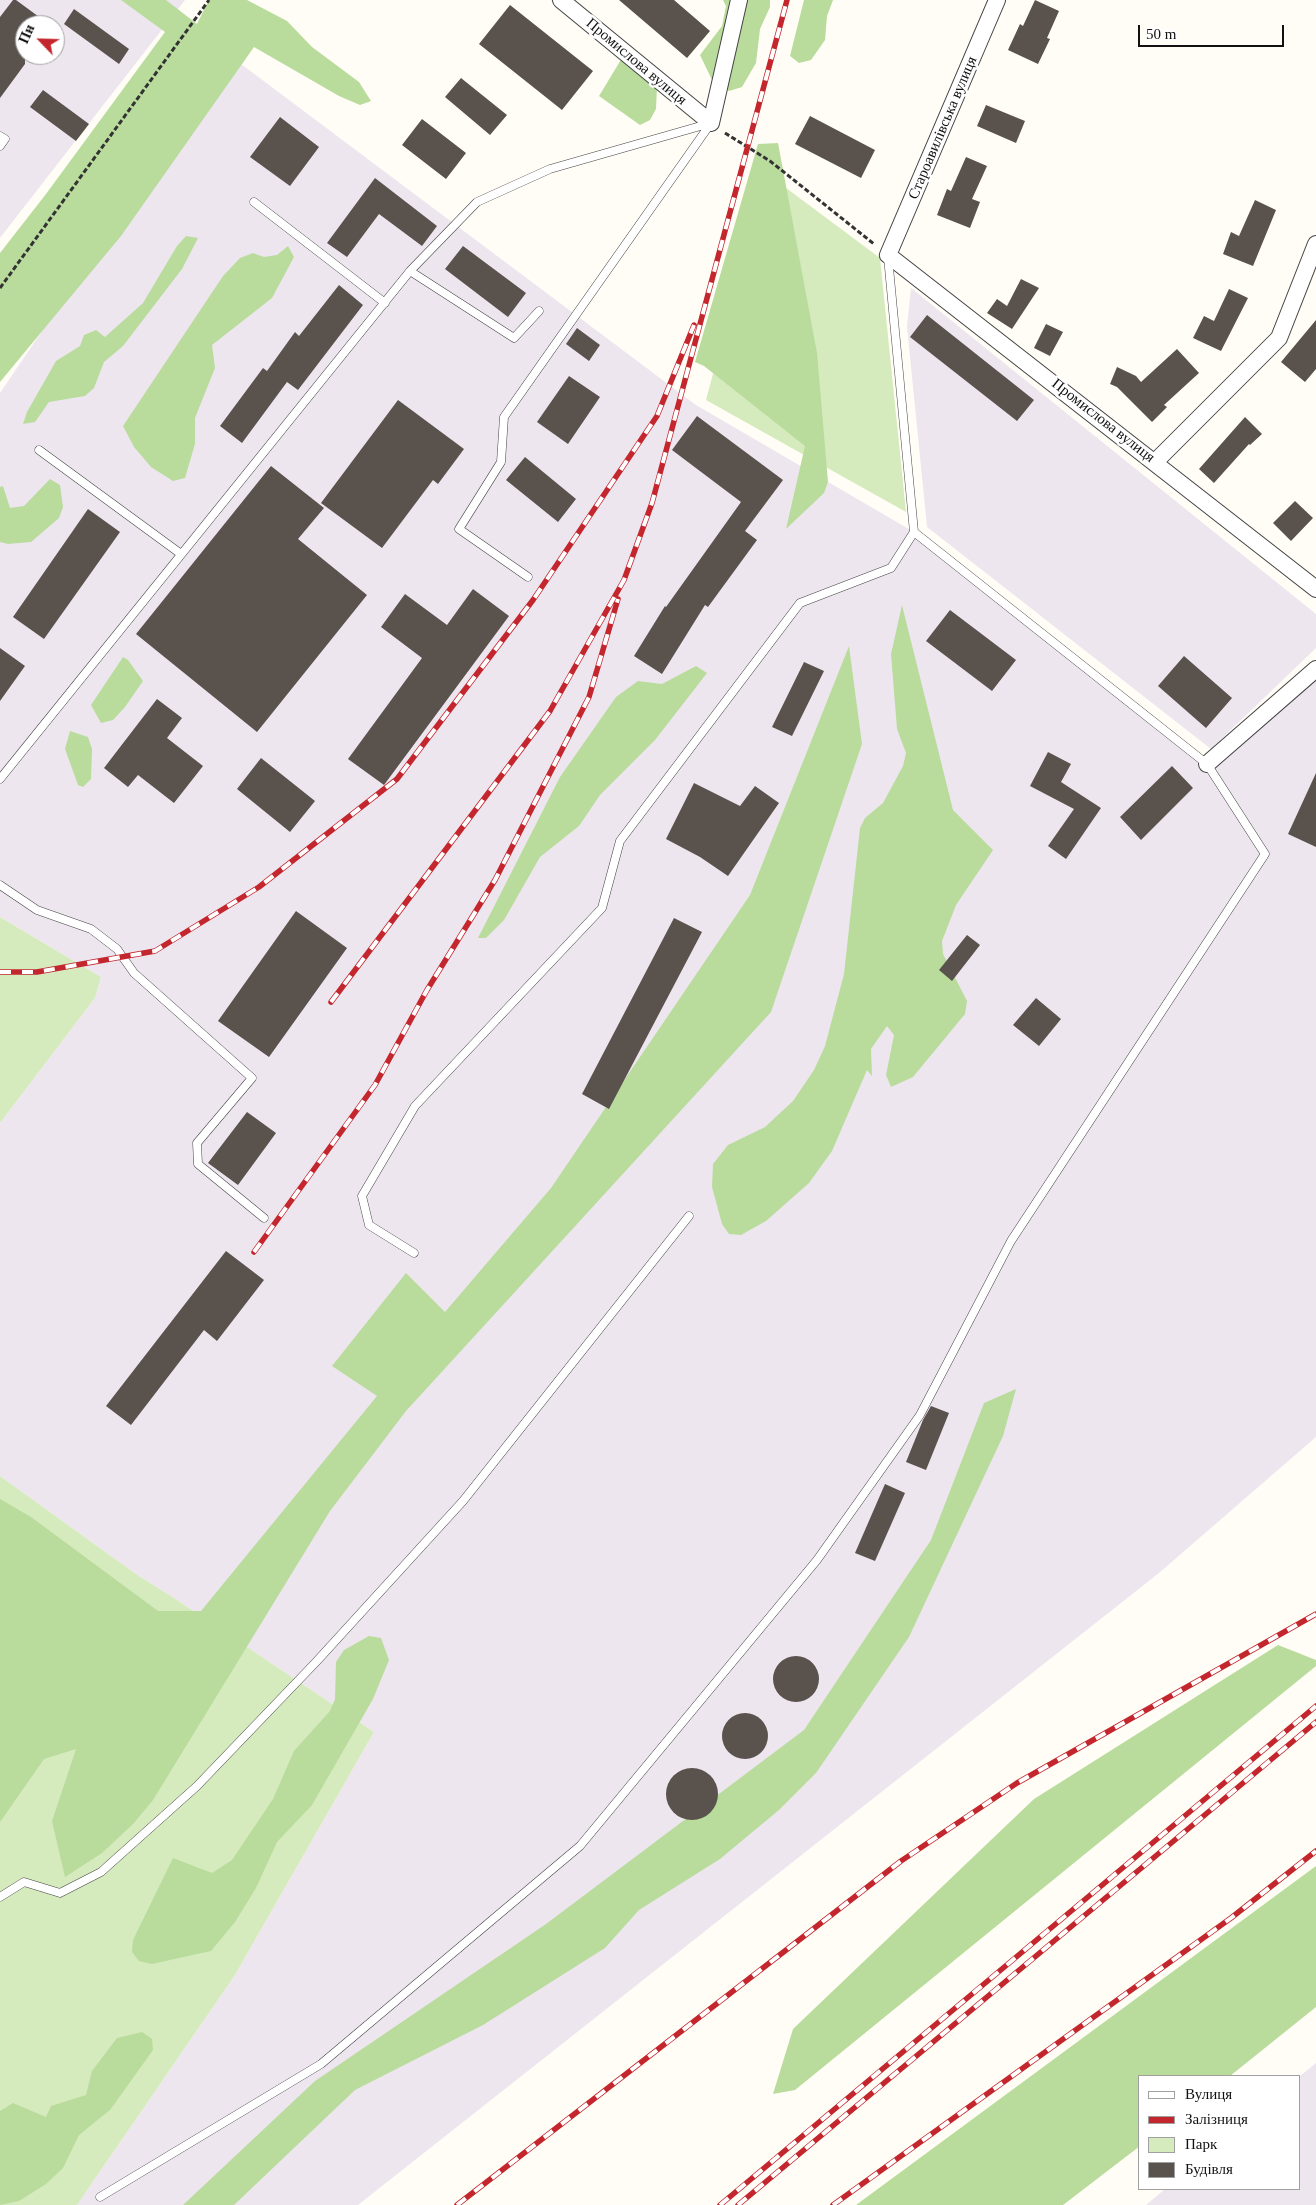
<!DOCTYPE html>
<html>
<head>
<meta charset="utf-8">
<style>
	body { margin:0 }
	#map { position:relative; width:1316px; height:2205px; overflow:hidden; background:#fffdf5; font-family:Georgia,serif }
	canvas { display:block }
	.legend { position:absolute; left:1138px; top:2075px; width:162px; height:115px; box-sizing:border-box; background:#fff; border:1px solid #a0a0a0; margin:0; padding:6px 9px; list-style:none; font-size:15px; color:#111 }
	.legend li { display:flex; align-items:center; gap:10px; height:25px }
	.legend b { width:25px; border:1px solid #a0a0a0 }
	.north { position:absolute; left:15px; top:15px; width:50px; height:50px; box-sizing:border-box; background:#fff; border:1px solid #a0a0a0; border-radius:50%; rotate:294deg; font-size:14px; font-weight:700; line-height:20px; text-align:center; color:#111 }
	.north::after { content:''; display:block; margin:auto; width:18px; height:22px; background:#c4262e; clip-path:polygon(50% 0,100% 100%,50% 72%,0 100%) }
	.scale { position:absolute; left:1138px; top:25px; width:146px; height:22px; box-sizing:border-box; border:2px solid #111; border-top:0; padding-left:6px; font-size:15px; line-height:18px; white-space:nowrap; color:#111; -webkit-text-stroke:4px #fff; paint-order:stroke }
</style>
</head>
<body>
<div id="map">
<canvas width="1316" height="2205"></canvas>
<ul class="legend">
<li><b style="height:6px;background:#fff"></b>Вулиця</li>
<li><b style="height:6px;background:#c4262e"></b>Залізниця</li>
<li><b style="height:14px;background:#d5ebbd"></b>Парк</li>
<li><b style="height:14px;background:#5a524d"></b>Будівля</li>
</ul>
<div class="north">Пн</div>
<div class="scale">50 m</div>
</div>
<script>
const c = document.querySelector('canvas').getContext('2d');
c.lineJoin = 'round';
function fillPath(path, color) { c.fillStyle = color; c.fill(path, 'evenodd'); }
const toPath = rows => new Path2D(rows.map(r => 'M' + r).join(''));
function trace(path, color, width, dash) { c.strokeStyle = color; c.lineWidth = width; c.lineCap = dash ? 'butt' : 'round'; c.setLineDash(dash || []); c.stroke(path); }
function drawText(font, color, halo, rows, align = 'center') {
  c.font = font + ' Georgia,serif'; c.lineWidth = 5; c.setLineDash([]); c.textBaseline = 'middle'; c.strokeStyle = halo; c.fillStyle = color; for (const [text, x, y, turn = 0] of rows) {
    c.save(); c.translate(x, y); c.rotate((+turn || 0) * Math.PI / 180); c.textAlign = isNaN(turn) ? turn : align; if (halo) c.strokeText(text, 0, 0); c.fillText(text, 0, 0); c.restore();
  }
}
fillPath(toPath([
	[0,0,185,0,0,238],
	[25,25,55,25,55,55,25,55],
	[229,55,696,405,914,532,1206,764,1316,669,1316,1437,1159,1573,358,2205,77,2205,235,1975,374,1732,177,1600,136,1574,0,1476,0,1123,95,998,101,977,0,917,0,393],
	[911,288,1316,614,1316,648,1211,749,927,527,907,327],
	[1316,2063,1316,2205,1146,2205,1165,2189,1300,2189,1300,2076]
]), '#eee6ef');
fillPath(toPath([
	[766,173,880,258,906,512,706,400],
	[0,917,101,977,95,998,0,1123],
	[0,1476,136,1574,177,1600,374,1732,235,1975,77,2205,0,2205]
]), '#d5ebbd');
fillPath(toPath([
	[121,0,166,0,197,24,209,0,247,0,287,21,312,47,359,82,371,101,360,105,339,96,254,47,121,236,0,382,0,253,46,194,165,32],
	[551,0,567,0,657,86,656,109,650,120,640,125,599,96,622,58],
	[723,0,770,0,770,7,760,29,756,63,742,87,729,91,712,80,700,55,722,26,726,6],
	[804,0,833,0,827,16,825,40,811,60,799,63,790,56],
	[778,143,817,353,828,482,824,493,786,529,805,446,704,366,695,362,758,144],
	[186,236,198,238,182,269,123,346,104,362,94,388,85,396,49,402,35,422,23,424,27,412,56,361,80,346,84,335,96,330,105,337,143,303,177,246],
	[288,246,294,257,272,298,212,345,215,368,195,418,195,444,185,478,173,481,151,467,134,447,123,426,223,276,240,258,253,253,264,257,277,255],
	[50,479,60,485,63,507,59,518,31,542,8,544,0,542,0,487,3,486,10,508,24,506],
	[902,605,953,810,993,850,956,905,942,941,943,954,967,1001,965,1014,913,1077,891,1087,886,1075,894,1035,887,1026,871,1049,872,1076,867,1070,832,1151,809,1183,766,1221,741,1235,729,1234,722,1224,712,1187,713,1164,728,1145,765,1127,793,1101,814,1070,825,1046,844,974,860,828,865,818,883,803,903,766,906,753,897,729,891,654],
	[849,646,862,744,771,1012,406,1411,330,1511,153,1800,133,1824,102,1853,65,1877,52,1821,76,1749,44,1759,0,1822,0,1499,31,1517,158,1611,201,1611,377,1396,332,1366,406,1273,445,1312,551,1188,750,895],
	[123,657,128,660,143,681,125,707,113,720,101,723,91,705],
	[696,666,707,673,655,740,600,795,579,826,540,857,504,920,486,938,478,938,560,777,616,697,638,681,662,684],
	[70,731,88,737,92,749,91,779,83,787,78,785,65,749],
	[1016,1389,1003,1436,909,1637,816,1773,779,1810,720,1859,639,1910,605,1948,483,2025,355,2090,234,2205,183,2205,315,2081,546,1924,804,1730,931,1540,984,1403],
	[369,1636,381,1638,389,1660,373,1699,312,1805,277,1842,256,1888,235,1922,211,1951,152,1964,139,1961,132,1952,133,1940,173,1858,212,1873,232,1860,273,1799,294,1751,330,1711,335,1699,336,1662,344,1650],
	[1278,1645,1316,1660,1316,1666,795,2090,773,2094,793,2029,1034,1799],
	[1316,1866,1316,2007,1230,2076,1140,2076,1140,2146,1063,2205,856,2205],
	[142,2032,152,2039,153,2050,110,2110,79,2135,63,2168,46,2184,19,2201,0,2205,0,2111,13,2103,46,2117,51,2106,86,2095,92,2071,117,2038]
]), '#b9dc9c');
fillPath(toPath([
	[13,0,16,0,50,25,25,25,25,64,0,98,0,17],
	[619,0,674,0,710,31,687,58],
	[1035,0,1059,11,1047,38,1050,39,1038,64,1008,50,1020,24,1023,26],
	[510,5,593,71,562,110,479,44],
	[74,9,129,49,119,64,64,24],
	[461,78,507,115,490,135,445,97],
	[43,90,89,124,76,141,30,107],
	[986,105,1025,121,1016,143,977,126],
	[810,116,875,150,861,178,795,144],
	[280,117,319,147,290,186,250,157],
	[422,119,466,153,446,179,402,145],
	[966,157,987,166,972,199,980,202,970,228,937,215,947,189,951,191],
	[375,178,437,226,422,246,379,214,347,257,327,243],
	[1255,200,1276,210,1253,266,1223,254,1231,232,1239,236],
	[463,246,526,293,508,317,445,269],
	[1021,279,1039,288,1012,329,987,313,997,299,1007,306],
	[339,285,363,305,298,390,287,382,242,443,220,426,263,368,267,371,295,332,299,336],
	[1229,289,1248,298,1221,351,1193,338,1204,316,1214,321],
	[927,315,1034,400,1017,421,910,337],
	[1316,320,1316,369,1305,382,1281,362],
	[1046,324,1063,332,1050,356,1034,348],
	[577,328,600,345,589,361,566,344],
	[1177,349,1199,373,1164,405,1167,407,1152,422,1117,387,1110,384,1117,367,1136,376,1141,382],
	[569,376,600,397,568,444,537,422],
	[398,400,464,449,438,484,433,480,382,548,321,503],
	[697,416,783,480,745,531,757,540,708,607,705,605,662,674,634,656,665,606,666,607,741,502,672,450],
	[1245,417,1262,434,1250,445,1249,444,1214,483,1199,469],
	[525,457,576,499,558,522,506,480],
	[271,466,324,508,298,539,367,595,257,732,136,634],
	[1295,501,1313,518,1291,541,1273,523],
	[88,509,120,532,44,639,13,617],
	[473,589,509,616,384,785,348,759,422,658,381,627,405,594,447,625],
	[950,610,1016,660,992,691,926,641],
	[0,648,25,666,0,701],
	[1184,656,1232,698,1206,728,1158,686],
	[804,662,824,671,792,736,772,727],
	[157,699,182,718,167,738,203,766,174,803,138,775,128,787,104,768],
	[1048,752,1071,764,1061,782,1101,808,1066,859,1048,846,1074,809,1030,786],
	[261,758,315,801,290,832,237,789],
	[1172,766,1193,788,1141,840,1120,817],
	[1316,773,1316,847,1288,834],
	[694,783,740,806,755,786,779,803,728,876,700,857,666,839],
	[296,911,347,948,269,1057,218,1021],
	[674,918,702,932,609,1109,582,1094],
	[967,935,980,945,952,981,939,970],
	[1036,998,1061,1019,1039,1046,1013,1025],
	[247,1112,276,1133,238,1185,208,1163],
	[226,1251,264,1280,217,1341,204,1330,131,1425,106,1406],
	[931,1406,949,1413,926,1470,906,1462,923,1420],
	[885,1484,905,1493,875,1561,855,1553],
	'773 1679a23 23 0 1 1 46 0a23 23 0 1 1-46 0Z',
	'722 1736a23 23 0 1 1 46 0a23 23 0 1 1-46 0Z',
	'666 1794a26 26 0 1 1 52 0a26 26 0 1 1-52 0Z'
]), '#5a524d');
const lane = toPath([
	[0,136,5,139,0,146],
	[254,202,385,303],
	[888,257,914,532],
	[410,271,514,338,539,311],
	[39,450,181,554],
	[528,577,459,529,501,462,504,417,711,123],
	[0,779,410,271,477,202,550,169,711,123],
	[0,885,37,910,91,929,117,949,134,973,252,1078,197,1143,198,1164,264,1218],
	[0,1897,24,1882,60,1893,101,1872,197,1786,316,1662,463,1501,689,1216],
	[100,2197,321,2064,580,1846,817,1560,920,1415,1011,1241,1265,854,1207,764,914,532,891,568,800,603,620,841,602,908,415,1106,362,1196,369,1225,414,1253]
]);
const street = toPath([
	[561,0,711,123,739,0],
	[997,0,888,255,1316,589],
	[1155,462,1279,338,1316,244],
	[1207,764,1316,669]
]);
trace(lane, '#444', 9);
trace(street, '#444', 18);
trace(toPath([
	[725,133,770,161,874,244],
	[0,288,209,0]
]), '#333', 3, [5, 2.5]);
trace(lane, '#fff', 8);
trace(street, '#fff', 16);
const rail = toPath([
	[0,972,37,972,155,951,259,887,397,779,533,600,657,416,694,325],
	[331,1002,550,711,624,580,652,503,787,0],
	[254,1252,375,1085,427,990,495,880,589,697,618,599],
	[457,2205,901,1861,1017,1783,1316,1614],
	[720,2205,1316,1706],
	[738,2205,1316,1722],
	[833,2205,1231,1918,1316,1851]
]);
trace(rail, '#c4262e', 5.5);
trace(rail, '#fff', 4, [11]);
drawText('15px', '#111', '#fff', [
	["Промислова вулиця",636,62,40],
	["Староавилівська вулиця",943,128,-67],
	["Промислова вулиця",1103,421,38]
]);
</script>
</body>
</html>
